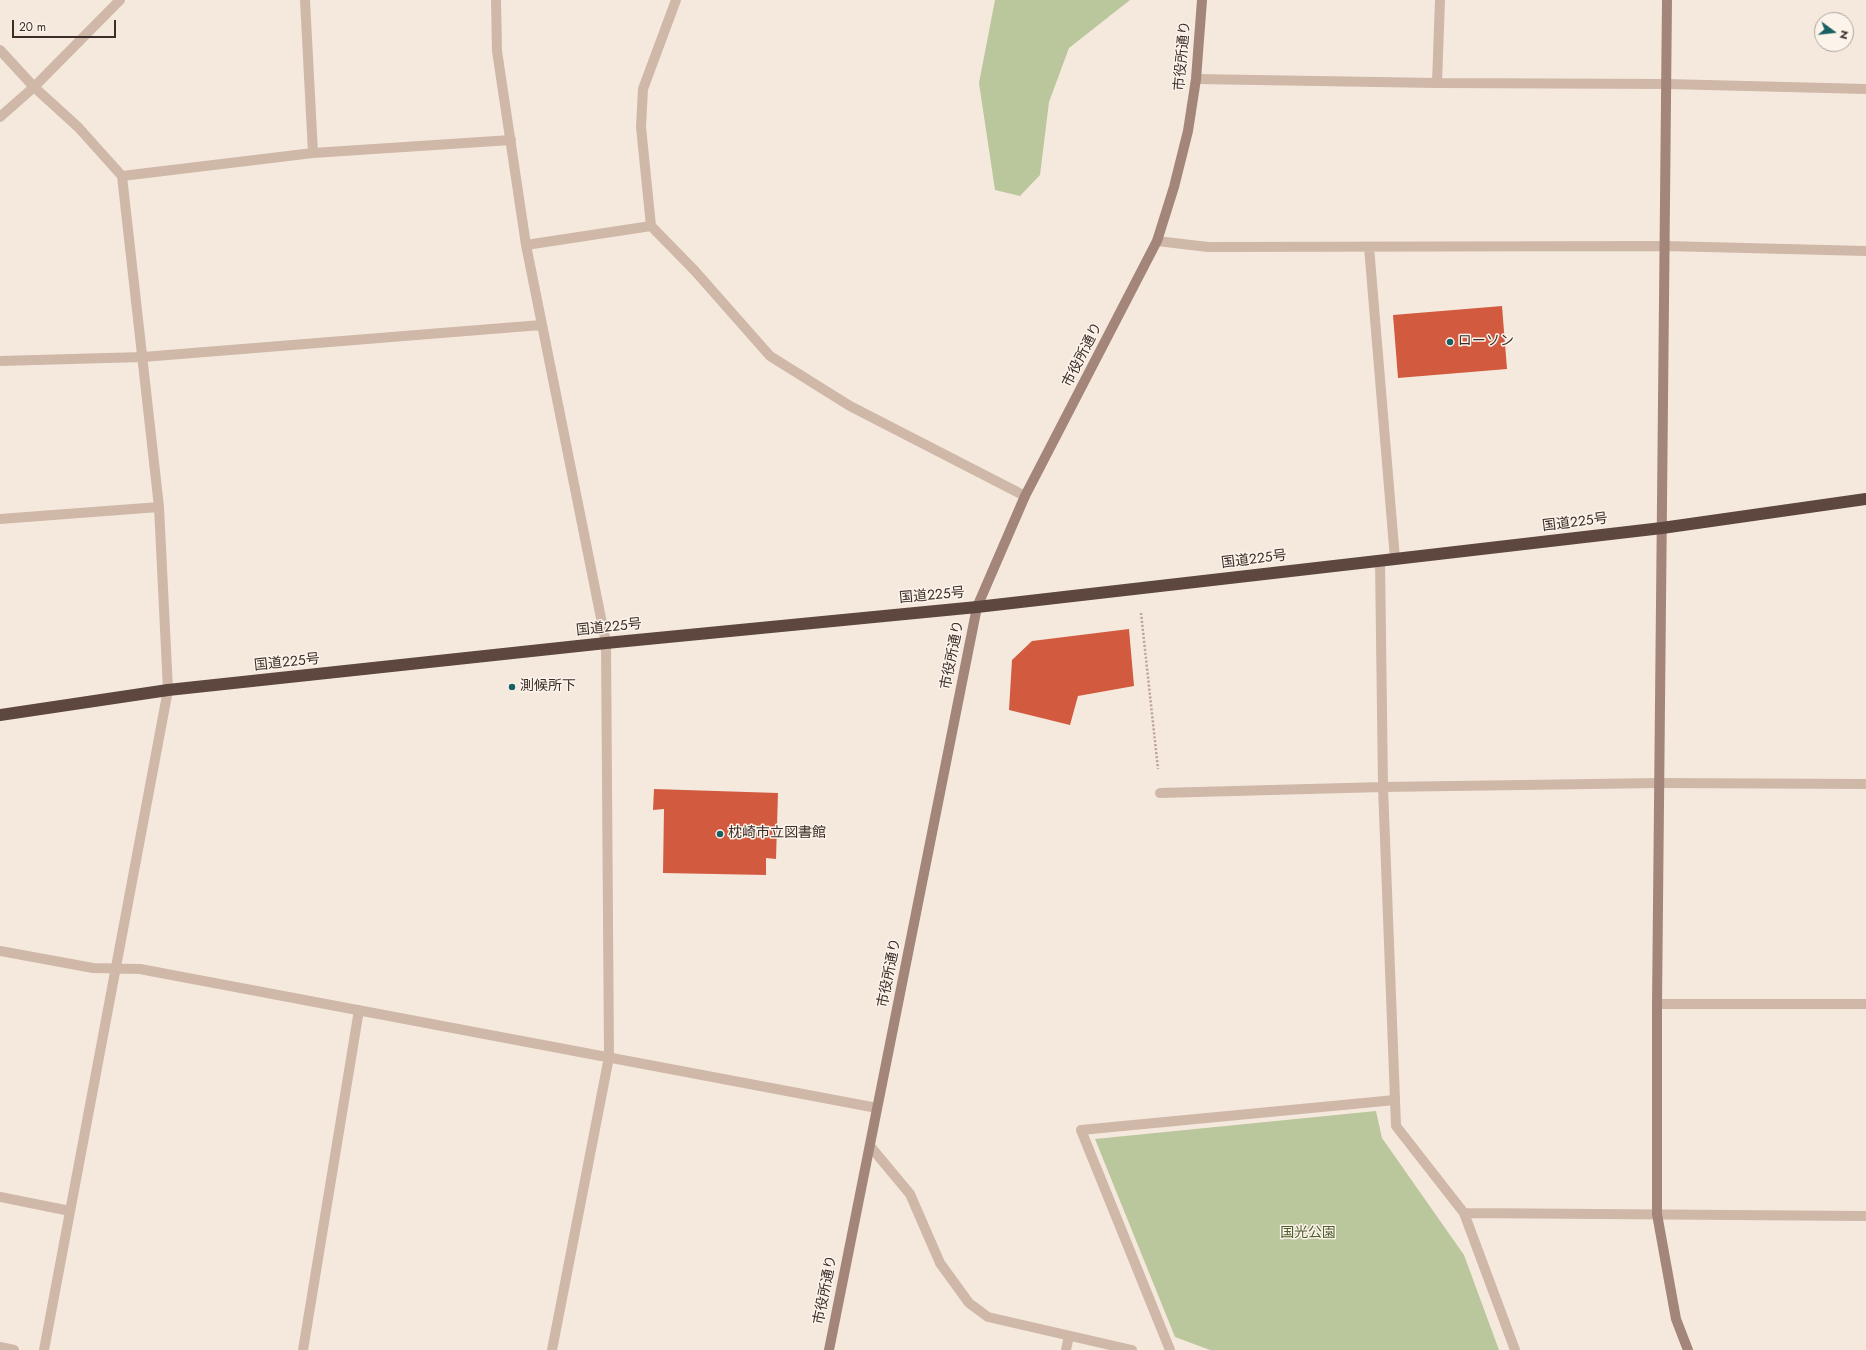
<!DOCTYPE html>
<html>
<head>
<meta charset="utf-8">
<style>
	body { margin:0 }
	#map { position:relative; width:1866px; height:1350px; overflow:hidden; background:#f5e9de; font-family:Jost,sans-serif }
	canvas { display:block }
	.north { position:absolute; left:1814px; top:12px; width:40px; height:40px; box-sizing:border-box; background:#fcf3eb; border:1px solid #afa49d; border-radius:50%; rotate:105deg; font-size:11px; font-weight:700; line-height:16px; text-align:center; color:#3b2e29 }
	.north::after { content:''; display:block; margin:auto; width:14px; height:18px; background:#196062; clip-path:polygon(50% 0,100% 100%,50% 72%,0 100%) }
	.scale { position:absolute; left:12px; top:20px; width:104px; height:18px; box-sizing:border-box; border:2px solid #3b2e29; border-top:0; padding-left:5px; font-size:12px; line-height:14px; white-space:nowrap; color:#3b2e29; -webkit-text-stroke:3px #fcf3eb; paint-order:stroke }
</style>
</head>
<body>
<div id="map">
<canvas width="1866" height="1350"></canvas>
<div class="north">N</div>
<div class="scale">20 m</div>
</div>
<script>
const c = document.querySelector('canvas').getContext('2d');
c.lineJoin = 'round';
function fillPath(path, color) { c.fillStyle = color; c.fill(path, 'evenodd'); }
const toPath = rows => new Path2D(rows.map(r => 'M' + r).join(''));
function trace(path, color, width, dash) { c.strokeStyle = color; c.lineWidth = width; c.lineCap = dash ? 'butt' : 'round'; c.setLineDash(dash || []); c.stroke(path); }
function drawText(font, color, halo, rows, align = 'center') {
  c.font = font + ' Jost,"Noto Sans JP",sans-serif'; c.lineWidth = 3; c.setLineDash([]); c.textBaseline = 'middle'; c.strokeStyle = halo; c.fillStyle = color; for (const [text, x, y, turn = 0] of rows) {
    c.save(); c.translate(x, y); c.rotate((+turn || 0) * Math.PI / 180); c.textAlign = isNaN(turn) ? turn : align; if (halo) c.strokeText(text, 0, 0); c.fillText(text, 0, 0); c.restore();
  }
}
fillPath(toPath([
	[995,0,1130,0,1069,48,1049,102,1040,175,1020,196,995,190,979,83],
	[1376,1111,1382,1138,1464,1255,1499,1350,1210,1350,1175,1337,1095,1139]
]), '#bac69c');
fillPath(toPath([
	[1502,306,1507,369,1398,378,1393,315],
	[1129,629,1134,686,1078,696,1070,725,1009,710,1012,660,1032,641],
	[654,789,778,793,776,859,766,858,766,875,663,873,664,809,653,810]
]), '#d25b3f');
trace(toPath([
	[1141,613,1158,769]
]), '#bba292', 2.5, [2, 2]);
trace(toPath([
	[1170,1350,1081,1130,1395,1100]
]), '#cfb8a8', 10);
trace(toPath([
	[305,0,313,153],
	[496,0,497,51,526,245,606,643,609,1057,552,1350],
	[676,0,643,89,641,127,651,226,695,271,770,356,850,406,1025,496],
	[0,50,34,87,78,127,122,176,159,507,168,690,44,1350],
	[1196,79,1437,83,1667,84,1866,89],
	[1437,83,1440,0],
	[0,117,34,87,120,0],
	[122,176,313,153,511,140],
	[1157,241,1208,247,1665,246,1866,251],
	[526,245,651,226],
	[1369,247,1395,559],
	[0,361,143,357,541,325],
	[0,519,159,507],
	[1380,561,1383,787,1396,1126,1464,1213,1515,1350],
	[1160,793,1383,787,1659,783,1866,784],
	[0,951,93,968,140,969,877,1108],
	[1657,1004,1866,1004],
	[870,1146,910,1194,940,1263,969,1303,988,1317,1132,1350],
	[0,1197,70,1211],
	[1464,1213,1866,1216],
	[0,1347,14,1350],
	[303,1350,359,1010],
	[1066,1350,1069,1336]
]), '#cfb8a8', 10);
trace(toPath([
	[1667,0,1657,1004,1657,1214,1676,1319,1688,1350],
	[829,1350,977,607,1025,496,1157,241,1174,187,1188,131,1196,79,1202,0]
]), '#a38679', 10);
trace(toPath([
	[0,715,168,690,606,643,977,607,1395,559,1662,528,1866,499]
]), '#5d473f', 12);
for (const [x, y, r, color] of [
	[1450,342,4,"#196062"],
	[512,687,4,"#196062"],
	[720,834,4,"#196062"]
]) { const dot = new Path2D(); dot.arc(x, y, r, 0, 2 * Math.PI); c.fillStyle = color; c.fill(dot); trace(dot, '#fcf3eb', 1.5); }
drawText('14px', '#3b2e29', '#fcf3eb', [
	["市役所通り",1183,56,-85],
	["市役所通り",1083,355,-63],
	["国道225号",1575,523,-7],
	["国道225号",1254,560,-7],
	["国道225号",932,596,-5],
	["国道225号",609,628,-6],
	["市役所通り",953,655,-79],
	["国道225号",287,663,-6],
	["市役所通り",890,973,-79],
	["市役所通り",826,1290,-79]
]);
drawText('14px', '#3b2e29', '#fcf3eb', [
	["ローソン",1458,342],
	["測候所下",520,687],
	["枕崎市立図書館",728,834]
], 'left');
drawText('14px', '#4c5c2a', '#fcf3eb', [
	["国光公園",1308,1234]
]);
</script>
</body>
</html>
